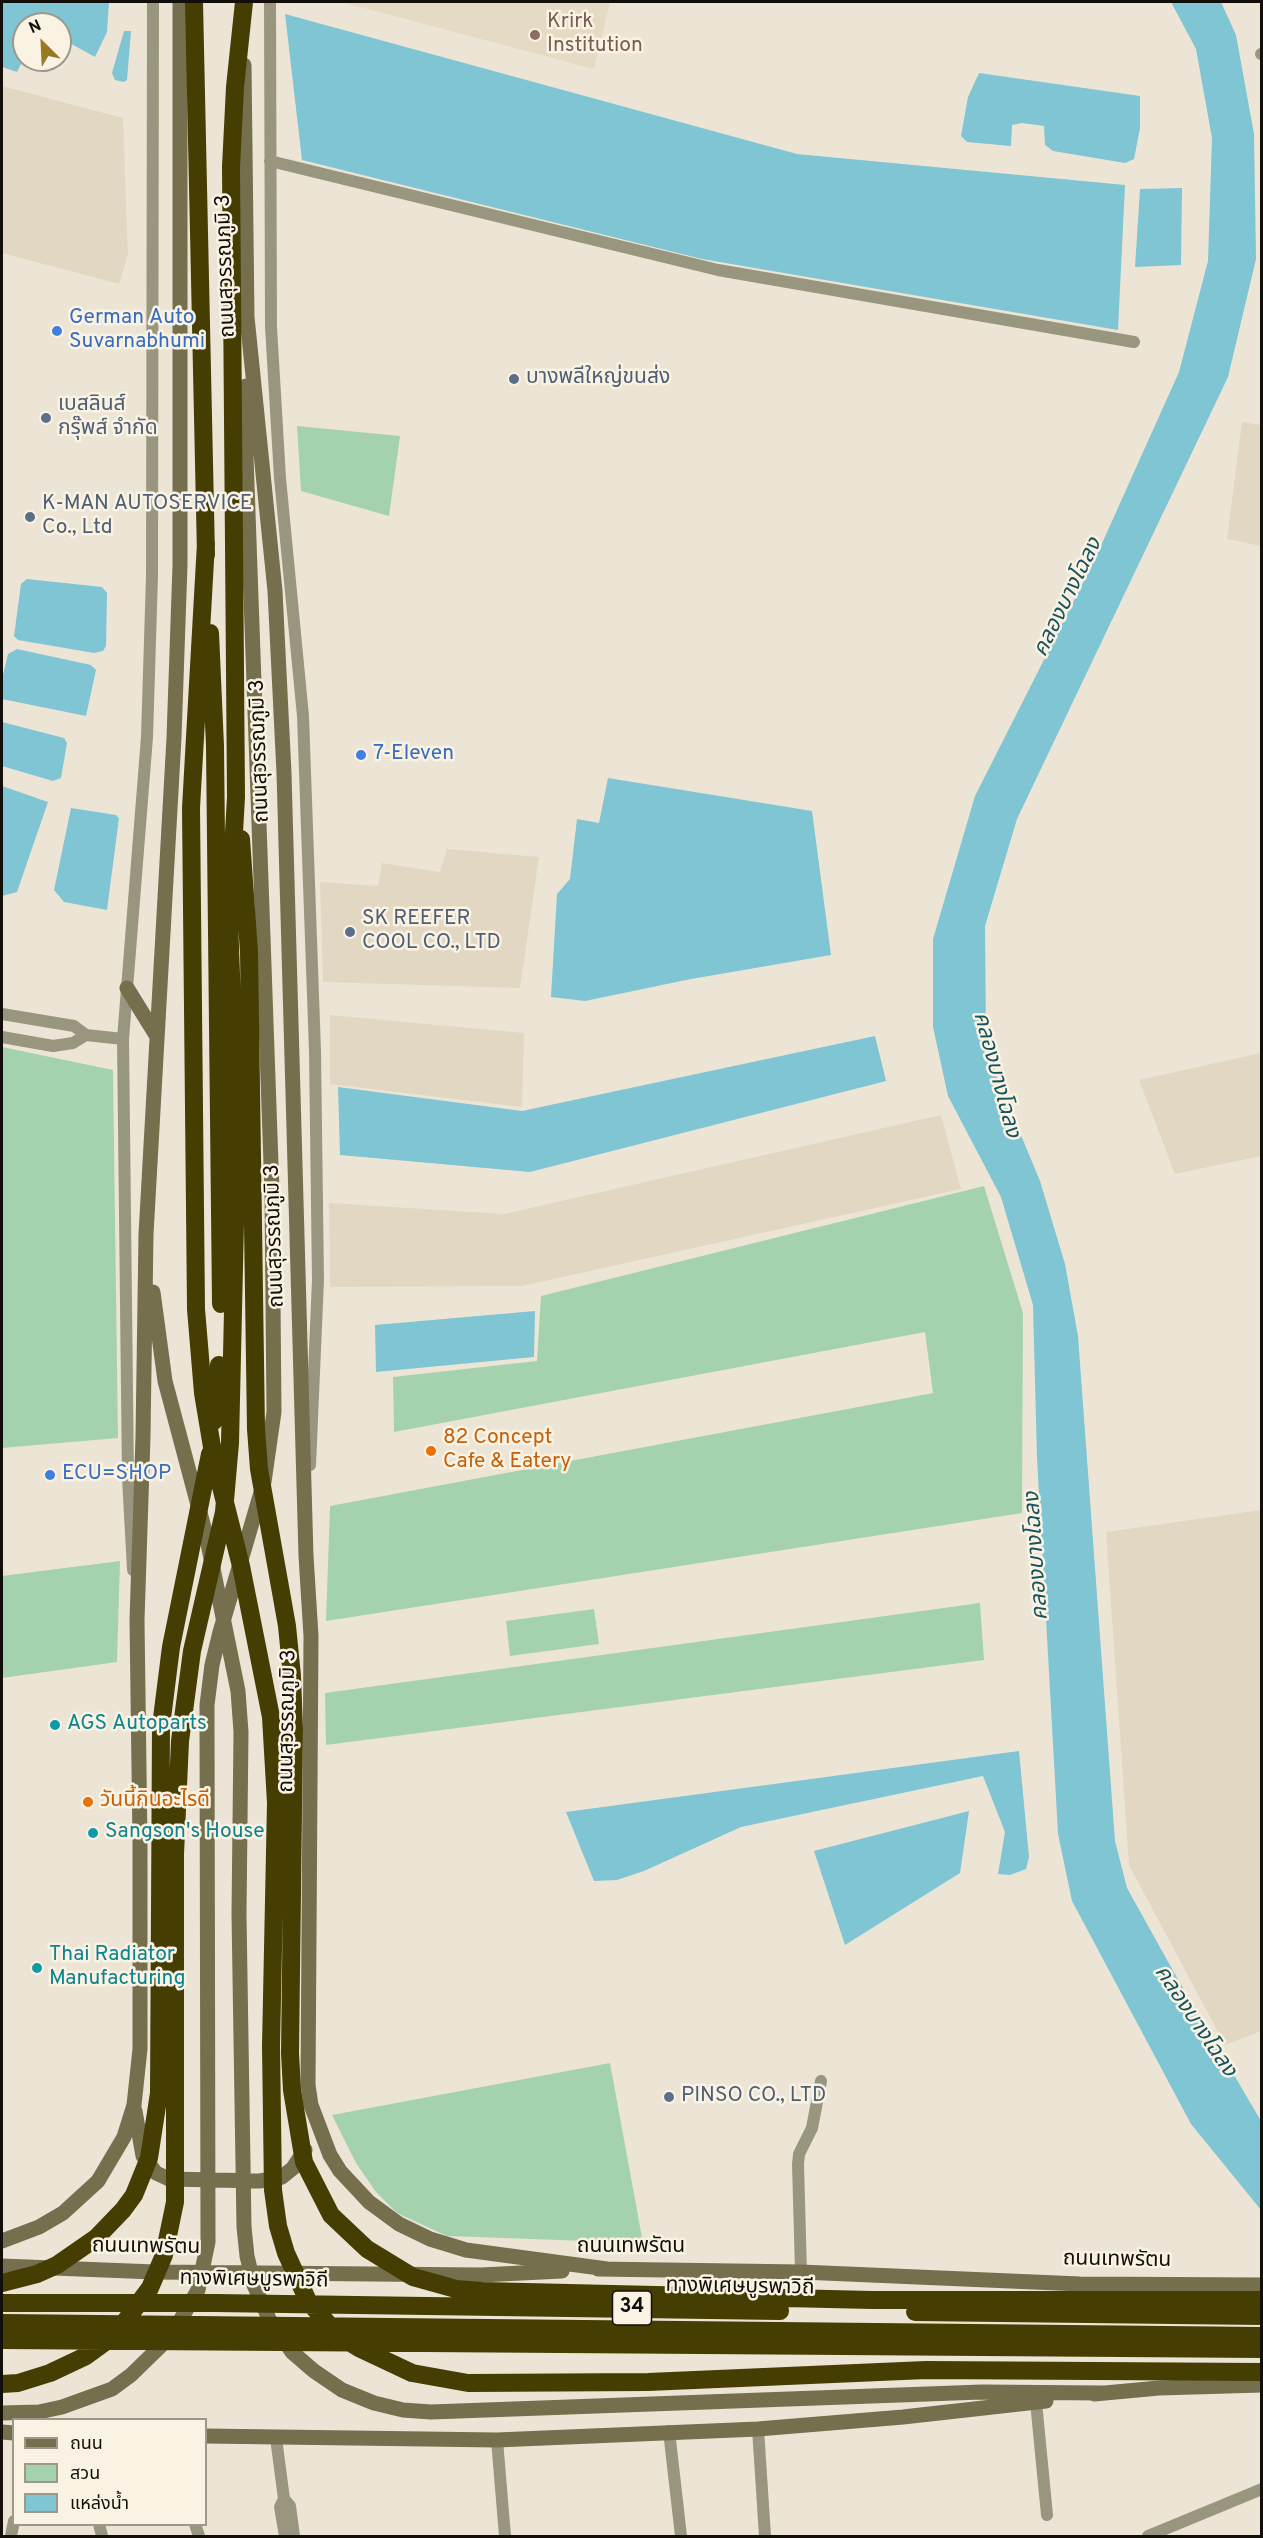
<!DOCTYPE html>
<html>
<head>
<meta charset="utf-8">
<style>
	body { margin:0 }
	#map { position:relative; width:1263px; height:2538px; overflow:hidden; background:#ece5d6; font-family:Overpass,"Noto Sans Thai",sans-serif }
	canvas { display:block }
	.frame { position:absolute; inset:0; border:3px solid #120f0a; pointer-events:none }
	.legend { position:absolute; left:12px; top:2418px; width:195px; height:108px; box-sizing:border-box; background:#faf3e3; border:2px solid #9d988c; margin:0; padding:8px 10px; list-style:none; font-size:18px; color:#120f0a }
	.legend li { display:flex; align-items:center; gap:12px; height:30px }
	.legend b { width:30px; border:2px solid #9d988c }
	.north { position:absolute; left:12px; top:12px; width:60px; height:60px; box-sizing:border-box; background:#faf3e3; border:2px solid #9d988c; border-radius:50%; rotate:336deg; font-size:16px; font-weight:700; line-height:24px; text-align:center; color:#120f0a }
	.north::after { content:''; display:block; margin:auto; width:21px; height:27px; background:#9a7923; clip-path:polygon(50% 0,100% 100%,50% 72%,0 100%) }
</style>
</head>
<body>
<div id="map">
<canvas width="1263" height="2538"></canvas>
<div class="frame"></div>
<ul class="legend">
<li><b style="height:8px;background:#756f4d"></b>ถนน</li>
<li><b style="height:16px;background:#a5d2ae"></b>สวน</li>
<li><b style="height:16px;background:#7fc5d3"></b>แหล่งน้ำ</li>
</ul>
<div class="north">N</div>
</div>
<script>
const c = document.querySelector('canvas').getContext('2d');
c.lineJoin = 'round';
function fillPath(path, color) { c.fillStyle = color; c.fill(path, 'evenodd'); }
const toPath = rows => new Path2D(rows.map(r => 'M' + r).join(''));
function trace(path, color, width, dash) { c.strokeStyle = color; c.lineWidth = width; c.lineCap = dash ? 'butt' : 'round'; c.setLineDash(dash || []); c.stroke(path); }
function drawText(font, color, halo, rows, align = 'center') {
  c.font = font + ' Overpass,"Noto Sans Thai",sans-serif'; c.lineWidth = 5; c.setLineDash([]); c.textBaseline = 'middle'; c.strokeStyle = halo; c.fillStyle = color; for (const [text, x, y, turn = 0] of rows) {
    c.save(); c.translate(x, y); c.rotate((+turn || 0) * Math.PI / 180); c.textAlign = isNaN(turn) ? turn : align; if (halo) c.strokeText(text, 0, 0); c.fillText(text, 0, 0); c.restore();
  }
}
fillPath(toPath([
	[341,2,610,2,594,69]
]), '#e5dac4');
fillPath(toPath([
	[2,86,123,118,128,255,119,284,2,253],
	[1242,422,1261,425,1261,546,1227,539],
	[447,849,539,857,520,988,323,982,320,882,378,886,382,863,440,872],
	[330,1015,524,1033,522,1107,330,1084],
	[1261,1053,1261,1156,1175,1174,1139,1080],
	[941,1115,961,1189,522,1286,330,1287,329,1203,504,1214],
	[1261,1510,1261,2031,1225,2045,1129,1865,1106,1532]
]), '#e2d7c2');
fillPath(toPath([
	[297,426,400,436,389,516,301,491],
	[2,1047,113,1070,118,1438,2,1448],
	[984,1186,1023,1313,1022,1513,326,1621,330,1506,933,1393,925,1332,394,1432,393,1377,537,1361,541,1296],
	[120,1561,117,1662,2,1678,2,1576],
	[980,1603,984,1660,326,1745,325,1693],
	[594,1609,599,1644,510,1656,506,1621],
	[610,2063,643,2243,447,2236,397,2213,376,2192,356,2163,332,2115]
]), '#a5d2ae');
fillPath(toPath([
	[2,2,109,2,107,32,95,57,66,41,60,41,60,24,24,24,24,58,17,72,2,67],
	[1171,2,1221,2,1236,35,1254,134,1256,259,1228,377,1017,819,985,926,986,1032,996,1075,1040,1181,1065,1264,1078,1336,1115,1841,1127,1888,1176,1976,1261,2121,1261,2210,1191,2124,1072,1901,1058,1834,1037,1458,1033,1305,1001,1197,948,1096,933,1027,933,939,975,796,1095,559,1179,372,1208,261,1212,138,1196,49],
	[285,14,797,154,1125,185,1118,330,702,259,302,160],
	[124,31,131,31,127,80,124,82,115,80,112,73],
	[979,73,1140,96,1140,128,1134,159,1125,163,1053,151,1045,145,1044,126,1022,123,1012,125,1011,146,967,142,961,136,968,97],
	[1182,188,1181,265,1135,267,1140,189],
	[27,579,102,587,107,593,106,646,103,651,94,653,18,640,14,636,21,584],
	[17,649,91,665,96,670,86,716,2,699,2,679,8,654],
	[2,722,64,738,67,743,61,778,53,781,2,766],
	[608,778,812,811,831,955,691,979,585,1001,551,997,557,894,570,879,577,819,599,823],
	[2,786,48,802,17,892,2,896],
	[71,808,116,815,119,818,107,910,64,902,54,890],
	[875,1036,886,1081,530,1172,340,1155,338,1087,522,1111],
	[535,1311,534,1357,376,1372,375,1325],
	[1019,1751,1029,1857,1026,1869,1010,1875,998,1874,1005,1832,983,1776,741,1827,644,1871,617,1880,594,1881,566,1812],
	[969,1811,960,1873,845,1945,814,1851]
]), '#7fc5d3');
trace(toPath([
	[270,2,271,327,280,478,303,716,315,1051,318,1280,310,1465],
	[1261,54,1262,54],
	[270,161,718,270,1134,342],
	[2,1014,74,1026,86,1035],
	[2,1037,53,1046,73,1043,86,1035,123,1039],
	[133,1570,128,1478,123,1039,147,737,152,576,153,2],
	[801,2272,798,2164,799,2154,812,2128,821,2081],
	[1036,2402,1047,2515],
	[758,2429,765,2536],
	[669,2431,681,2536],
	[276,2438,284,2499,280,2507,285,2536],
	[497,2440,505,2536],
	[284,2499,290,2506,294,2536],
	[99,2524,102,2536],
	[195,2524,199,2536],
	[11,2536,14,2521],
	[1148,2536,1262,2489]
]), '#99967f', 12);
trace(toPath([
	[244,65,247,317,275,591,284,773,306,1556,311,1636,308,2085,311,2105,330,2155,340,2171,369,2202,399,2224,430,2239,466,2250,607,2269],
	[127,988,156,1035],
	[153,1292,165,1381,207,1539,238,1691,241,1732,239,1914,244,2227,247,2256,254,2285,270,2321,292,2352,314,2371,342,2390,374,2403,403,2410,431,2412,982,2392,1102,2393],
	[135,2111,143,2156,156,2173,169,2179,260,2181,282,2177,293,2168,305,2150],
	[2,2241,39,2227,63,2213,98,2181,124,2137,134,2105,140,2049,140,1843,137,1620,143,1437,146,1234,174,738,180,565,180,2],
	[2,2266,155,2272,481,2275,562,2271],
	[598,2269,801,2272,1080,2284,1262,2285],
	[1094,2394,1159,2388,1262,2385],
	[2,2413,39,2412,62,2407,112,2389,131,2375,171,2336,198,2290,208,2242,207,1705,212,1665,220,1632,264,1482,274,1412,272,1192,246,456,246,386],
	[2,2432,14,2433],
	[206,2436,497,2440,758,2429,903,2417,1046,2401]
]), '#756f4d', 15);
trace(toPath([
	[194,2,206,555],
	[206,543,191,808,196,1309,203,1393,214,1459,241,1566,271,1717,276,1803,271,2046,273,2190,278,2226,286,2253,308,2301,338,2335,359,2348,412,2373,468,2383,648,2382,926,2370,1262,2372],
	[210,633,215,746,221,1304],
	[241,839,249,952,256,1429,259,1469,287,1626,292,1676,294,1729,290,2053,292,2090,304,2162,331,2215,367,2249,413,2277,456,2289,482,2291,872,2300,1262,2300],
	[214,1421,219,1365],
	[2,2283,37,2274,57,2265,96,2238,123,2210,134,2195,149,2158,159,2093,161,1726,171,1647,210,1454],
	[2,2303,215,2303,780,2311],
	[915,2312,1262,2316],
	[2,2323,1262,2336],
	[2,2340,1262,2349],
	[2,2384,18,2383,50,2373,86,2356,115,2335,150,2288,164,2255,175,2202,175,1854,180,1741,192,1651,224,1512,230,1443,237,1135,229,920,236,797,231,167,235,87,244,2]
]), '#453d02', 18);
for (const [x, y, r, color] of [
	[535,35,6,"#8d6e63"],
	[57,331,6,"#3f7fe0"],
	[514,379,6,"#5c6f8a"],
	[46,418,6,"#5c6f8a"],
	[30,517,6,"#5c6f8a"],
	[361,755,6,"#3f7fe0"],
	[350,932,6,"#5c6f8a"],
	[431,1451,6,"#e8710a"],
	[50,1475,6,"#3f7fe0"],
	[55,1725,6,"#0f9aa8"],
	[88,1802,6,"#e8710a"],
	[93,1833,6,"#0f9aa8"],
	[37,1968,6,"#0f9aa8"],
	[669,2097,6,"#5c6f8a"]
]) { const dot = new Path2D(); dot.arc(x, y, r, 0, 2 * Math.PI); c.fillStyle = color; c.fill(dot); trace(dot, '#faf3e3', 2); }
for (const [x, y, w] of [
	[632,2308,39]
]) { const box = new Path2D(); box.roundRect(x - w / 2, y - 17, w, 34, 4.5); c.fillStyle = '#faf3e3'; c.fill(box); trace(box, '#120f0a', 1.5); }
drawText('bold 20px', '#120f0a', null, [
	["34",632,2308]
]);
drawText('21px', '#785e54', '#faf3e3', [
	["Krirk",547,23],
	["Institution",547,47]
], 'left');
drawText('21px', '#120f0a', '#faf3e3', [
	["ถนนสุวรรณภูมิ 3",227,266,-92],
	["ถนนสุวรรณภูมิ 3",261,751,-92],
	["ถนนสุวรรณภูมิ 3",276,1236,-92],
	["ถนนสุวรรณภูมิ 3",289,1721,-89],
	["ถนนเทพรัตน",146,2248,1],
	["ถนนเทพรัตน",631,2248],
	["ถนนเทพรัตน",1117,2261,1],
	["ทางพิเศษบูรพาวิถี",254,2281,1],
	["ทางพิเศษบูรพาวิถี",740,2288,1]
]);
drawText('21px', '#366cbe', '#faf3e3', [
	["German Auto",69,319],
	["Suvarnabhumi",69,343],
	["7-Eleven",373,755],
	["ECU=SHOP",62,1475]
], 'left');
drawText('21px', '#4e5e75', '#faf3e3', [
	["บางพลีใหญ่ขนส่ง",526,379],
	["เบสลินส์",58,406],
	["กรุ๊พส์ จำกัด",58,430],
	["K-MAN AUTOSERVICE",42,505],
	["Co., Ltd",42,529],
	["SK REEFER",362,920],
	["COOL CO., LTD",362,944],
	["PINSO CO., LTD",681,2097]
], 'left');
drawText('21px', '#c56008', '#faf3e3', [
	["82 Concept",443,1439],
	["Cafe & Eatery",443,1463],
	["วันนี้กินอะไรดี",100,1802]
], 'left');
drawText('21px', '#0d838f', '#faf3e3', [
	["AGS Autoparts",67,1725],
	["Sangson's House",105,1833],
	["Thai Radiator",49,1956],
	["Manufacturing",49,1980]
], 'left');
drawText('italic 22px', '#17535e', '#faf3e3', [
	["คลองบางโฉลง",1069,598,-64],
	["คลองบางโฉลง",995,1075,75],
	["คลองบางโฉลง",1038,1556,-94],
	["คลองบางโฉลง",1194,2022,56]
]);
</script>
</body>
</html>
